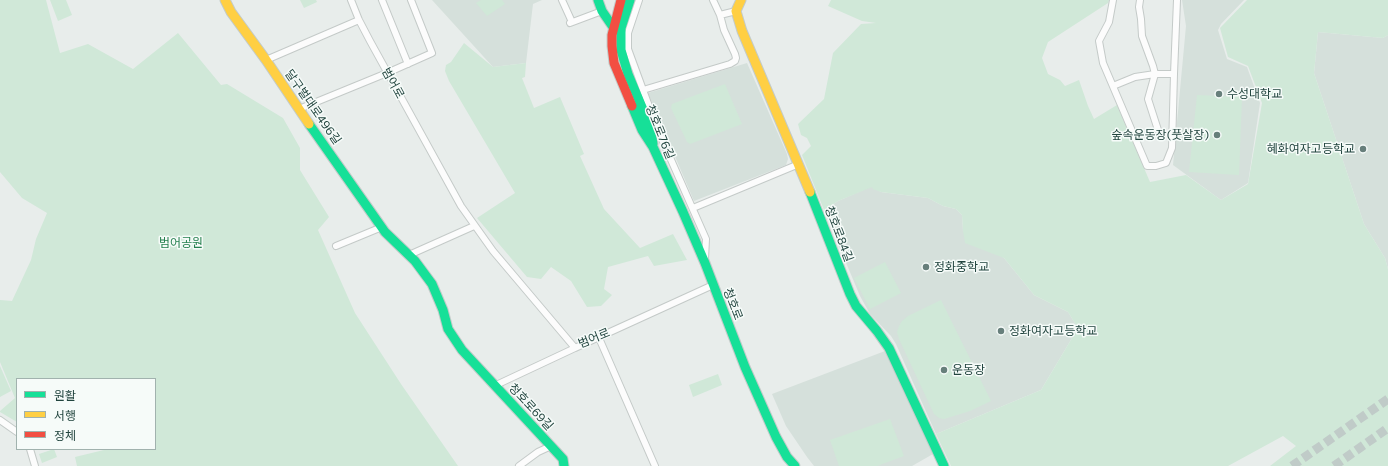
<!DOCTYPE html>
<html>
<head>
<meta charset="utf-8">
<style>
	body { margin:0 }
	#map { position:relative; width:1388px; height:466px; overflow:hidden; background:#e8edeb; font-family:Commissioner,"Noto Sans KR",sans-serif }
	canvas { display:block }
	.legend { position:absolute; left:16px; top:378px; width:140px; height:72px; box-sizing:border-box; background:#f6fbf9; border:1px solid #a1b2ae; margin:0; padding:5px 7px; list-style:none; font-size:12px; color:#21443e }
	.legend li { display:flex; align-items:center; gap:8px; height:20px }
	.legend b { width:20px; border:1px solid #a1b2ae }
</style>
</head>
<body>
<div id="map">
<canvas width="1388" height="466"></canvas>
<ul class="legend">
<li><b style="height:5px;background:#16e098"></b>원활</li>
<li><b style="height:5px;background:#ffcf43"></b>서행</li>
<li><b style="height:5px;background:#f24e42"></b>정체</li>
</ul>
</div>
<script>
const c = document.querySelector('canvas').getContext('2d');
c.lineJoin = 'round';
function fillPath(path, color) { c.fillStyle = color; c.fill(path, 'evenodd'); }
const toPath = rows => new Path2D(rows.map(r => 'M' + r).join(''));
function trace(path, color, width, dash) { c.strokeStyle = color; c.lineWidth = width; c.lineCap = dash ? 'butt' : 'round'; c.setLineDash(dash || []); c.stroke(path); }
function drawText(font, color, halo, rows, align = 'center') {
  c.font = font + ' Commissioner,"Noto Sans KR",sans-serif'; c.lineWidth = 3; c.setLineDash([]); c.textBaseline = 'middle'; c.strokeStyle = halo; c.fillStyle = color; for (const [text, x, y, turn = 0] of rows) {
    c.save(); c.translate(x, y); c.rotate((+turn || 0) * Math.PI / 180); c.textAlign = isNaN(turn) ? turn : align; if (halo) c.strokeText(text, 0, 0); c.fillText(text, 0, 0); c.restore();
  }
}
fillPath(toPath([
	[432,0,542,0,533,4,526,63,493,67],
	[1182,0,1244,0,1221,24,1218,30,1227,59,1247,67,1260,103,1248,183,1221,200,1173,165,1186,26],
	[1318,32,1383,38,1388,35,1388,269,1385,258,1364,224,1314,73],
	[747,63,787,154,788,159,786,165,694,201,648,93],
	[872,186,881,192,928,198,943,206,956,209,962,215,963,231,1004,258,1034,295,1068,312,1078,328,1041,390,936,434,896,344,891,336,870,314,860,296,824,210,838,201],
	[885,351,933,454,912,466,814,466,807,457,786,426,772,394]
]), '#d5e0db');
fillPath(toPath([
	[0,0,46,0,60,53,88,44,133,69,178,33,221,85,227,84,283,118,300,148,300,170,329,217,318,230,355,313,401,384,458,466,77,466,75,457,108,449,155,449,155,379,17,379,17,422,0,412,0,411,15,398,0,362,0,300,12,301,31,260,36,239,47,213,22,198,0,172],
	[50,0,66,0,72,15,58,21],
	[300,0,316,0,317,2,304,8],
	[481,0,502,0,505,4,487,16,476,3],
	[831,0,1109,0,1108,3,1048,42,1042,58,1048,74,1060,80,1065,86,1079,80,1088,106,1094,119,1117,105,1150,182,1186,175,1221,200,1248,184,1262,103,1248,66,1228,57,1220,28,1247,0,1388,0,1388,35,1383,38,1318,32,1314,73,1364,224,1385,258,1388,269,1388,466,1270,466,1296,446,1283,436,1228,466,951,466,936,434,1041,390,1078,328,1068,312,1034,295,1004,258,965,243,963,231,962,215,956,209,943,206,928,198,881,192,873,189,872,187,838,201,824,210,802,155,811,146,807,138,801,135,798,124,824,99,833,53,861,24,876,23,862,21,828,6],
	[464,43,493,67,526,63,525,77,522,78,534,108,560,97,584,154,580,156,604,209,640,248,673,234,687,260,654,266,648,256,608,267,604,289,612,295,601,306,587,307,571,281,551,267,541,279,527,277,477,218,515,193,449,81,445,71,446,65,451,62],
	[725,84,742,124,690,144,687,142,671,108,672,104],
	[1197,95,1242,97,1239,175,1189,172],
	[885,262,901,293,870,309,854,278],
	[941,300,991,401,970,411,944,419,939,418,934,414,899,339,897,332,899,326,902,321,908,316],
	[0,366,11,391,0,397],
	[718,374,722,385,693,397,689,385],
	[890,419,904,456,877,466,839,466,830,440],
	[54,449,57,457,42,463,39,454]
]), '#d0e8d8');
trace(toPath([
	[1292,466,1388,399],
	[1334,466,1388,428]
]), '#c0cbc8', 9, [9, 4.5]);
const street = toPath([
	[351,0,359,20,370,41,461,206,493,251,575,348,713,285],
	[382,0,408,64],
	[562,0,572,22],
	[639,0,628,33,628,49,657,128,706,239,705,259],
	[1113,0,1109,22,1099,41,1103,63,1147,166,1156,166,1166,163,1172,148,1174,74,1155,74,1153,66,1142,36,1141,19,1139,7,1140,0],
	[720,15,736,11],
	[570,23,602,11],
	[266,60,359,20],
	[1174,74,1177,0],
	[1113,86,1135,77,1155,74,1148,99,1158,130],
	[643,90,730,64,735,61,736,58,735,54,724,30,720,15,713,0],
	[299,109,387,73,432,53,411,0],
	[693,208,799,164],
	[336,246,382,227],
	[409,255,474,226],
	[599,338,655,466],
	[494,386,575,348],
	[0,420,17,432],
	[30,449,35,466],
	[519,466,538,452,551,446]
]);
const fast = toPath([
	[598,0,602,11,613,27],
	[630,0,621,28,621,50,628,74,650,126,653,144],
	[632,106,642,130,653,147,683,212,705,263,745,367,776,437,787,457,795,466],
	[309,124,385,232,415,261,432,284,443,310,448,329,462,350,563,459,564,466],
	[810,192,850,294,856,306,877,331,889,348,944,466]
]);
const slow = toPath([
	[225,0,231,12,266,60,309,124],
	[741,0,736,11,742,31,810,192]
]);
const jam = toPath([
	[621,0,612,35,612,46,614,63,632,106]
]);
trace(street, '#c4cac8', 8);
trace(fast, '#c3cbc9', 11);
trace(slow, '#c3cbc9', 11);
trace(jam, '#c3cbc9', 11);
trace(street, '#fcfcfc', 6);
trace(fast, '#16e098', 9);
trace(slow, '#ffcf43', 9);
trace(jam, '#f24e42', 9);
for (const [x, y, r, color] of [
	[1219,94,4,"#677f7b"],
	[1217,135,4,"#677f7b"],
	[1363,149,4,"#677f7b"],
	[926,267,4,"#677f7b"],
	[1001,331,4,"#677f7b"],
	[944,370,4,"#677f7b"]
]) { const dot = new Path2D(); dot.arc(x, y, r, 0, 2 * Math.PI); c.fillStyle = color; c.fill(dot); trace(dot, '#f6fbf9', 1.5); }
drawText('12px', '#21443e', '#f6fbf9', [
	["범어로",393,83,61],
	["달구벌대로496길",313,107,55],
	["청호로76길",660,132,68],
	["청호로84길",839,234,69],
	["청호로",733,304,69],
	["범어로",594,338,-22],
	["청호로69길",531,407,47]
]);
drawText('12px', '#21443e', '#f6fbf9', [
	["수성대학교",1227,94],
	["숲속운동장(풋살장)",1209,135,"right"],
	["혜화여자고등학교",1355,149,"right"],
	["정화중학교",934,267],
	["정화여자고등학교",1009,331],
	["운동장",952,370]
], 'left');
drawText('12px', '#268150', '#f6fbf9', [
	["범어공원",181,243]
]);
</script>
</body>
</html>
